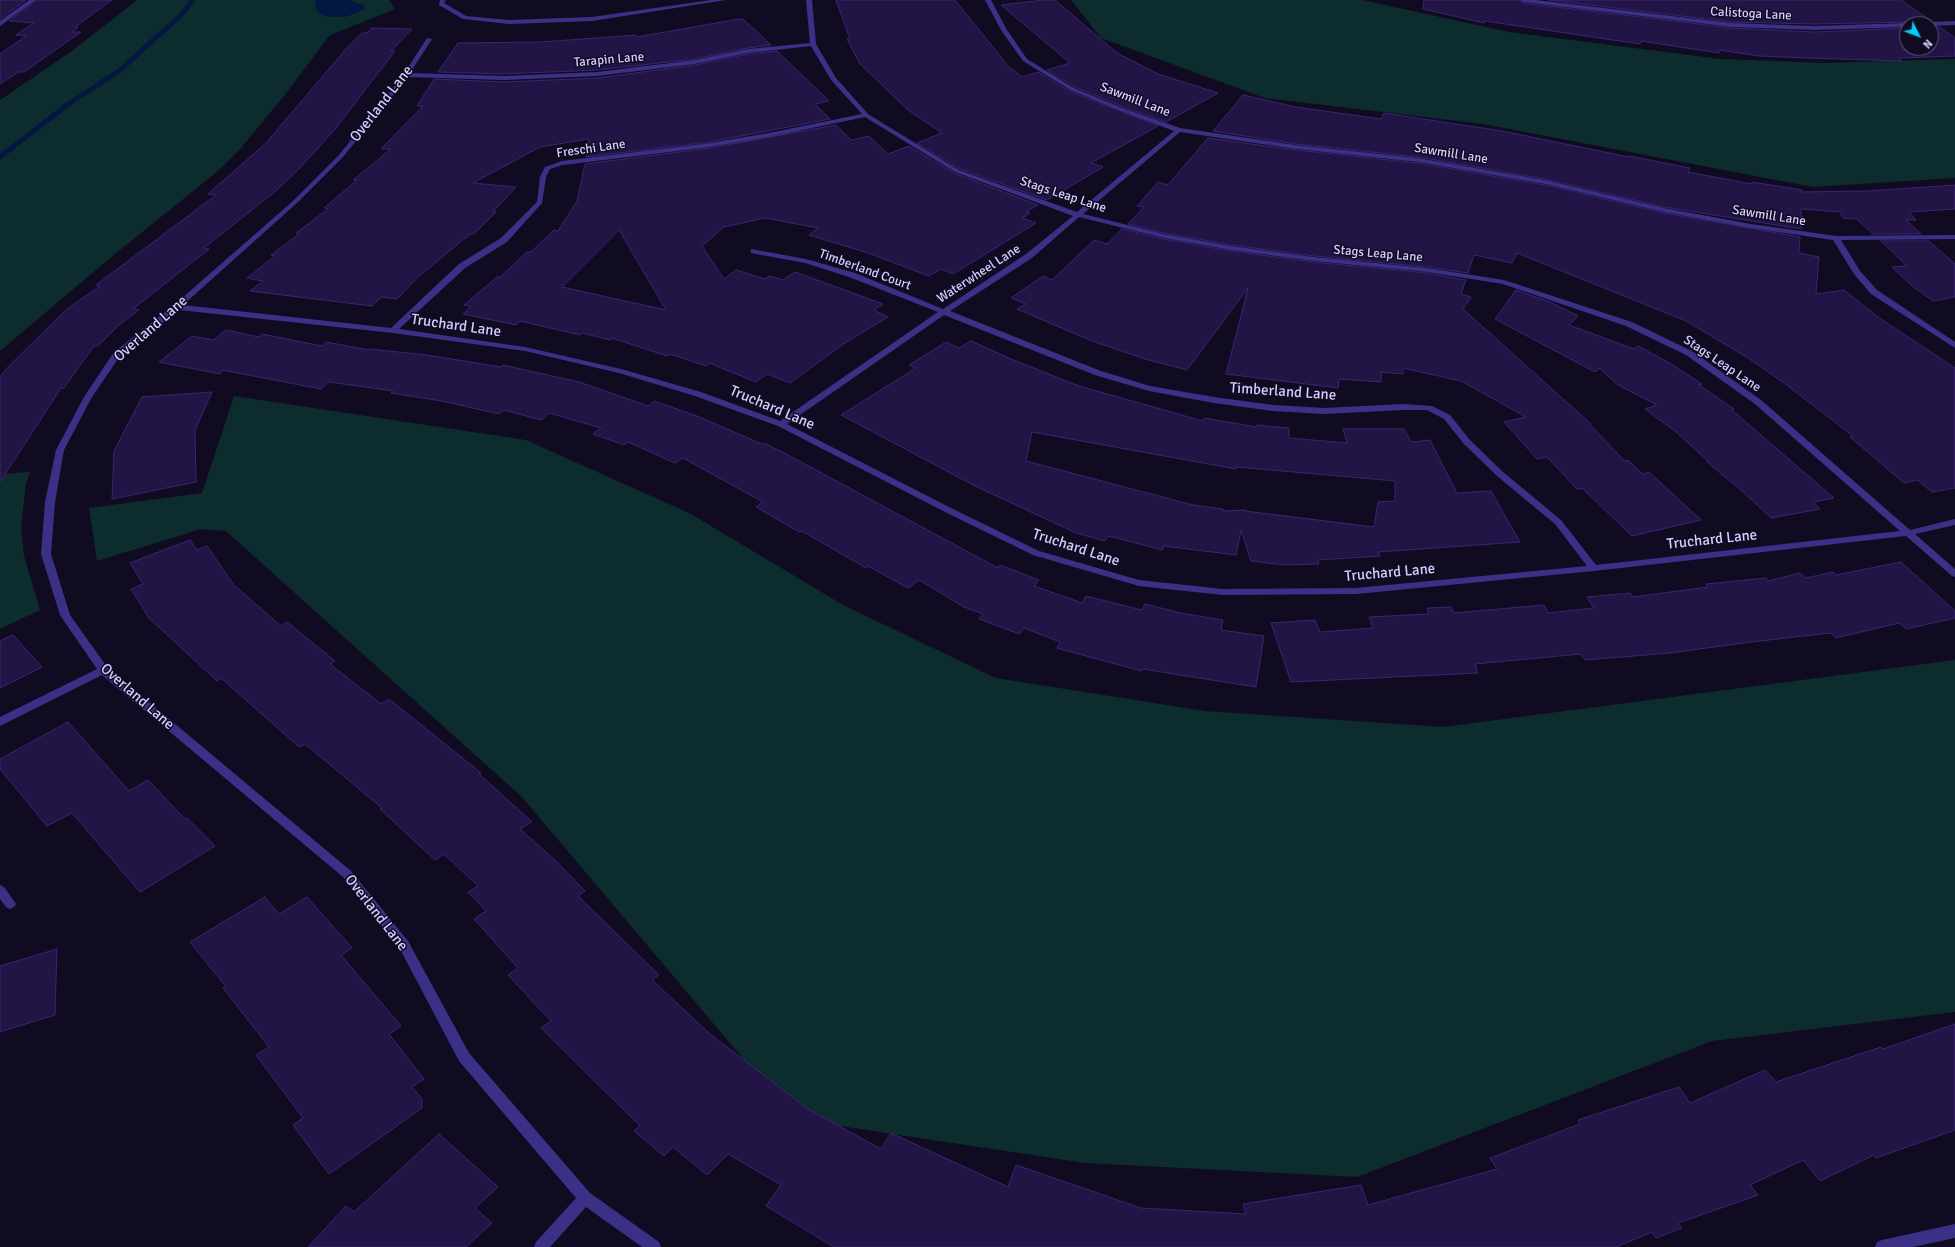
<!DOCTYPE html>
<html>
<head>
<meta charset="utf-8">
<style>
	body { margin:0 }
	#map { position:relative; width:1955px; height:1247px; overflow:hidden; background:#110b22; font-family:Signika,sans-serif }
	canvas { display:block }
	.north { position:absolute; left:1899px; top:16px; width:40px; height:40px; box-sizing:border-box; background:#110b22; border:1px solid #5f587a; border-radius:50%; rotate:132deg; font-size:11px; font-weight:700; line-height:16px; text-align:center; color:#d5ccff }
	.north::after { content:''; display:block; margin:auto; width:14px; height:18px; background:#00cdf7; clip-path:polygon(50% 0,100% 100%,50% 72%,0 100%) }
</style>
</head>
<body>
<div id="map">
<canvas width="1955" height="1247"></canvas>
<div class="north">N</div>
</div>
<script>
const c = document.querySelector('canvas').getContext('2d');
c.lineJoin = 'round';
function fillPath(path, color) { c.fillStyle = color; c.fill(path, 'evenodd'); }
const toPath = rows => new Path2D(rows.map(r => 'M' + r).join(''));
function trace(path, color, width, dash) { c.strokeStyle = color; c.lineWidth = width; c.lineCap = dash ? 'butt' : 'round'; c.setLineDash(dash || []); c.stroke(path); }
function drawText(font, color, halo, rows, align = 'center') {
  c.font = font + ' Signika,sans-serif'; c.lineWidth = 3; c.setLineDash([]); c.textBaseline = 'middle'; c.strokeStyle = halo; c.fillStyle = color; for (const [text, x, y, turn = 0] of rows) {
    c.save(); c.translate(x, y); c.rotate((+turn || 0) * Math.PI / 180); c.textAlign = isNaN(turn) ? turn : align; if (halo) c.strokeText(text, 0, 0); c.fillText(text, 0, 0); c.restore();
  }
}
fillPath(toPath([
	[137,0,389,0,395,9,330,35,284,96,241,148,218,171,110,258,0,351,0,100,72,51],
	[1071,0,1362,0,1509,32,1720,59,1825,63,1955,59,1955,178,1813,187,1483,124,1265,98,1101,38],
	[234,396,526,440,689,513,845,606,996,678,1205,711,1443,727,1955,660,1955,1012,1712,1041,1357,1177,1085,1163,794,1119,522,797,226,531,201,529,97,561,89,508,202,493],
	[30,472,26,484,21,528,24,556,40,610,0,629,0,474]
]), '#0d2c2d');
fillPath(toPath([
	[317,0,348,0,360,4,364,6,364,10,345,17,327,17,320,13,316,9,315,5]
]), '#041642');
trace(toPath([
	[0,157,67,105,119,71,181,15,193,0]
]), '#041642', 5);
const building = toPath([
	[0,0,26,0,0,19,0,0],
	[37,0,112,0,75,27,78,27,72,32,81,32,24,72,18,72,0,84,0,54,26,36,16,35,34,23,9,21,37,0],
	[836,0,955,0,1009,67,1022,77,1038,72,1069,91,1158,126,1091,163,1103,167,1047,200,960,169,917,143,942,133,908,110,860,64,847,39,850,39,836,0],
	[1043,0,1055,0,1117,53,1158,74,1218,93,1166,122,1126,108,1075,87,1047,70,1070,63,1001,5,1043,0],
	[1424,0,1519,0,1523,3,1732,28,1814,32,1907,28,1907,48,1931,48,1931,27,1940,27,1955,38,1955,56,1899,58,1902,61,1808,58,1759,56,1719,50,1719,53,1641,41,1640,44,1485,21,1484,23,1423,9,1424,0],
	[1549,0,1901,0,1930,20,1925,24,1910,24,1907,22,1814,24,1732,22,1549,0],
	[739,19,744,20,771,45,748,48,695,59,597,70,504,74,438,72,458,43,541,42,636,35,637,37,739,19],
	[372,28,412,29,391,51,395,51,336,128,301,167,277,190,204,248,209,249,133,309,139,310,119,325,98,346,94,346,64,388,61,388,0,482,0,377,9,366,67,309,100,286,96,285,216,195,208,194,266,143,345,50,362,33,367,33,372,28],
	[777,51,829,101,815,104,830,119,710,142,586,157,589,139,540,147,473,183,516,187,493,212,496,212,474,234,470,234,417,278,397,299,381,297,372,306,250,291,263,281,247,278,275,256,271,255,299,234,296,233,328,209,324,208,357,180,353,180,391,149,381,149,423,106,417,106,434,79,504,82,597,78,695,65,748,54,777,51],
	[1243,95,1296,107,1381,119,1384,113,1502,131,1629,157,1629,156,1690,168,1688,172,1752,184,1752,182,1802,190,1802,192,1867,191,1955,185,1955,209,1909,212,1916,220,1906,220,1921,234,1873,234,1857,219,1843,218,1840,212,1801,209,1801,229,1664,207,1545,179,1418,157,1296,144,1213,131,1243,95],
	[836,125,851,140,869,136,888,154,909,146,954,173,1038,205,1026,212,1030,213,1022,218,1036,223,953,274,941,269,929,276,868,253,809,235,818,228,765,218,724,227,702,246,724,279,736,270,765,279,769,276,783,280,795,272,883,304,874,310,888,317,845,343,790,383,767,374,756,382,709,363,706,366,670,354,667,356,612,338,610,340,582,333,580,335,520,321,516,325,463,314,471,306,464,305,497,277,500,277,527,252,531,252,554,230,558,231,577,201,585,164,710,148,836,125],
	[619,230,666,310,562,287,619,230],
	[1208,138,1296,150,1418,163,1545,185,1664,213,1800,237,1799,253,1819,257,1816,294,1844,290,1878,317,1955,368,1955,488,1932,492,1917,480,1904,483,1850,437,1853,436,1784,383,1748,358,1686,321,1517,253,1512,263,1474,255,1468,273,1427,267,1314,256,1231,245,1164,233,1128,224,1144,207,1137,206,1158,182,1168,185,1208,138],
	[1122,229,1164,239,1231,251,1314,262,1427,273,1466,280,1461,294,1471,297,1463,309,1591,424,1590,425,1625,461,1628,460,1642,474,1649,472,1701,520,1632,536,1582,488,1577,489,1547,457,1537,459,1504,422,1526,417,1461,381,1403,368,1403,374,1381,372,1381,382,1339,379,1338,388,1226,374,1248,288,1187,370,1145,359,1092,341,1017,309,1026,304,1011,298,1043,276,1052,280,1094,240,1107,244,1122,229],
	[1881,241,1929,241,1955,264,1955,297,1933,301,1912,286,1892,267,1907,266,1881,241],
	[1516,290,1550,302,1578,316,1569,325,1634,349,1638,346,1673,365,1702,384,1699,385,1734,409,1732,410,1834,498,1813,502,1820,509,1771,518,1741,490,1707,462,1709,462,1675,431,1645,409,1657,405,1618,385,1599,368,1595,372,1495,319,1516,290],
	[226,330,259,337,262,334,322,346,326,342,369,350,370,349,427,355,501,367,503,365,579,382,648,406,654,401,697,416,762,444,764,443,790,456,998,568,1000,565,1039,580,1034,586,1082,603,1086,596,1142,610,1145,604,1181,613,1223,620,1221,630,1264,636,1256,687,1142,669,1141,671,1057,648,1060,642,1024,628,1019,634,979,619,983,614,964,607,919,580,908,588,868,566,866,568,802,531,799,532,756,507,763,502,683,458,675,463,628,442,624,445,593,434,601,428,549,413,541,420,504,410,499,414,442,401,391,393,393,391,329,382,321,389,222,370,220,374,159,362,192,336,213,340,226,330],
	[971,341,1011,359,1079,386,1203,421,1204,418,1257,427,1257,425,1289,428,1289,438,1347,443,1343,429,1404,429,1411,442,1430,440,1457,493,1491,491,1520,542,1378,552,1380,556,1318,560,1319,564,1285,565,1251,561,1241,530,1236,555,1164,546,1162,550,1109,536,1105,541,1076,533,975,486,841,415,916,368,909,365,946,342,959,348,971,341],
	[1032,432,1236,469,1237,467,1395,481,1395,501,1378,502,1374,527,1245,511,1245,510,1222,511,1223,509,1193,505,1026,461,1032,432],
	[212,392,195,430,196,482,112,499,114,451,142,397,212,392],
	[190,540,197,550,207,546,234,585,281,626,287,622,335,661,330,664,381,704,389,699,481,773,479,774,532,822,520,829,555,860,585,891,578,896,659,975,652,980,710,1034,808,1109,881,1149,891,1133,1008,1187,1016,1165,1141,1208,1246,1214,1243,1204,1361,1185,1368,1205,1497,1169,1490,1158,1580,1124,1578,1120,1679,1087,1690,1103,1765,1070,1776,1082,1881,1047,1883,1049,1955,1024,1955,1130,1876,1158,1874,1155,1820,1181,1803,1160,1750,1185,1758,1195,1678,1223,1682,1228,1656,1238,1652,1232,1616,1247,834,1247,766,1206,781,1185,728,1154,707,1175,673,1147,664,1156,634,1131,640,1126,541,1028,551,1021,508,975,518,968,474,919,486,911,468,892,478,886,444,854,435,860,380,809,382,808,305,744,299,747,221,678,217,681,149,618,131,589,143,584,130,563,190,540],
	[1901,562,1955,611,1955,618,1906,629,1899,623,1836,638,1831,633,1751,642,1670,653,1585,660,1581,654,1475,664,1478,673,1291,682,1271,623,1315,620,1320,632,1373,628,1369,617,1429,614,1427,608,1451,607,1454,613,1544,605,1548,613,1594,608,1587,597,1630,593,1633,597,1708,587,1706,584,1766,578,1768,581,1800,573,1806,578,1833,572,1836,575,1901,562],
	[13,635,42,667,0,688,0,641,13,635],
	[68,722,129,791,148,780,185,819,187,818,215,846,140,892,72,813,47,826,0,769,0,759,68,722],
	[265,897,279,914,307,897,352,948,341,955,401,1026,389,1034,424,1079,412,1087,422,1099,422,1108,329,1174,293,1125,303,1118,256,1055,269,1047,223,988,226,987,190,942,265,897],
	[57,949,55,1015,0,1032,0,966,57,949],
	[439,1134,498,1187,475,1208,492,1223,466,1247,308,1247,346,1206,354,1212,439,1134]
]);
fillPath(building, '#221545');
trace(building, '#3a2573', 1);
fillPath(toPath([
	[440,0,446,0,444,3,466,16,509,20,592,17,711,0,726,0,592,21,509,24,463,19,439,5,440,0]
]), '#3a3186');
fillPath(toPath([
	[29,0,36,0,0,26,0,21,29,0],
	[806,0,812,0,816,44,836,78,868,114,959,170,1077,212,1174,131,1121,111,1070,90,1023,61,1001,30,985,0,991,0,1007,30,1027,59,1074,88,1125,109,1180,128,1296,145,1418,158,1545,180,1664,208,1751,224,1836,236,1955,235,1955,239,1841,240,1860,271,1877,290,1955,342,1955,348,1871,294,1854,274,1833,240,1751,228,1664,212,1545,184,1418,162,1296,149,1180,132,1083,214,1164,234,1231,246,1314,257,1427,268,1504,280,1632,322,1692,351,1761,400,1910,530,1955,519,1955,525,1915,534,1955,569,1955,577,1952,576,1906,536,1594,571,1356,594,1223,595,1139,586,1033,555,947,513,778,426,695,396,619,373,525,351,393,333,179,310,120,356,92,397,64,450,55,502,51,554,70,615,107,667,351,871,408,941,469,1053,590,1193,659,1242,661,1247,642,1247,586,1207,550,1247,534,1247,536,1242,576,1198,459,1061,400,949,343,877,102,675,0,726,0,717,97,669,60,615,41,554,45,502,56,450,84,397,114,352,174,305,293,201,339,155,404,74,427,38,432,39,410,73,504,76,597,72,695,60,748,49,810,43,806,0],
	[811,46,831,80,862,114,769,133,710,143,562,161,545,167,540,177,537,202,501,238,459,264,391,328,183,305,297,203,343,157,408,77,504,80,597,76,695,64,748,53,811,46],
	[865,117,955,172,1073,216,1026,254,943,309,855,273,806,259,751,249,751,253,805,263,849,277,938,312,780,421,701,392,621,369,525,347,399,329,465,268,507,242,542,203,546,177,550,169,563,165,710,147,769,137,865,117],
	[1079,217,1164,238,1231,250,1314,261,1427,272,1503,284,1626,326,1686,355,1755,404,1900,531,1596,565,1561,520,1503,472,1470,440,1450,415,1432,406,1403,404,1324,408,1273,405,1214,397,1150,386,1101,371,950,311,1032,258,1079,217],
	[944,315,1095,375,1149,391,1214,403,1273,411,1324,414,1403,410,1427,410,1444,419,1464,444,1497,476,1555,524,1587,566,1356,588,1223,589,1139,580,1039,551,953,509,787,424,944,315],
	[1520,0,1536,0,1732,23,1814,26,1907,23,1909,24,1907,24,1907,27,1814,30,1732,27,1523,2,1520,0],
	[1955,21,1955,25,1931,26,1931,24,1926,24,1929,22,1955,21],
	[0,885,4,887,14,901,16,904,14,907,10,909,6,907,0,899,0,885],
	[1955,1224,1955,1238,1913,1247,1875,1247,1877,1242,1882,1240,1955,1224]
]), '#3a3186');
drawText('13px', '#d5ccff', '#110b22', [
	["Calistoga Lane",1751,14,3],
	["Tarapin Lane",609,60,-5],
	["Sawmill Lane",1135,100,21],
	["Freschi Lane",591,149,-8],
	["Sawmill Lane",1451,154,9],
	["Stags Leap Lane",1063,195,18],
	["Sawmill Lane",1769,216,9],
	["Stags Leap Lane",1378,254,5],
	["Timberland Court",865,270,20],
	["Waterwheel Lane",979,274,-33],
	["Stags Leap Lane",1722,364,34]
]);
drawText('15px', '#d5ccff', '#110b22', [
	["Overland Lane",382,104,-52],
	["Truchard Lane",456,326,8],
	["Overland Lane",151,329,-41],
	["Timberland Lane",1283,392,4],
	["Truchard Lane",772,408,23],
	["Truchard Lane",1712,540,-6],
	["Truchard Lane",1076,548,18],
	["Truchard Lane",1390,573,-5],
	["Overland Lane",137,697,41],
	["Overland Lane",376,913,52]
]);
</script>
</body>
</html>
